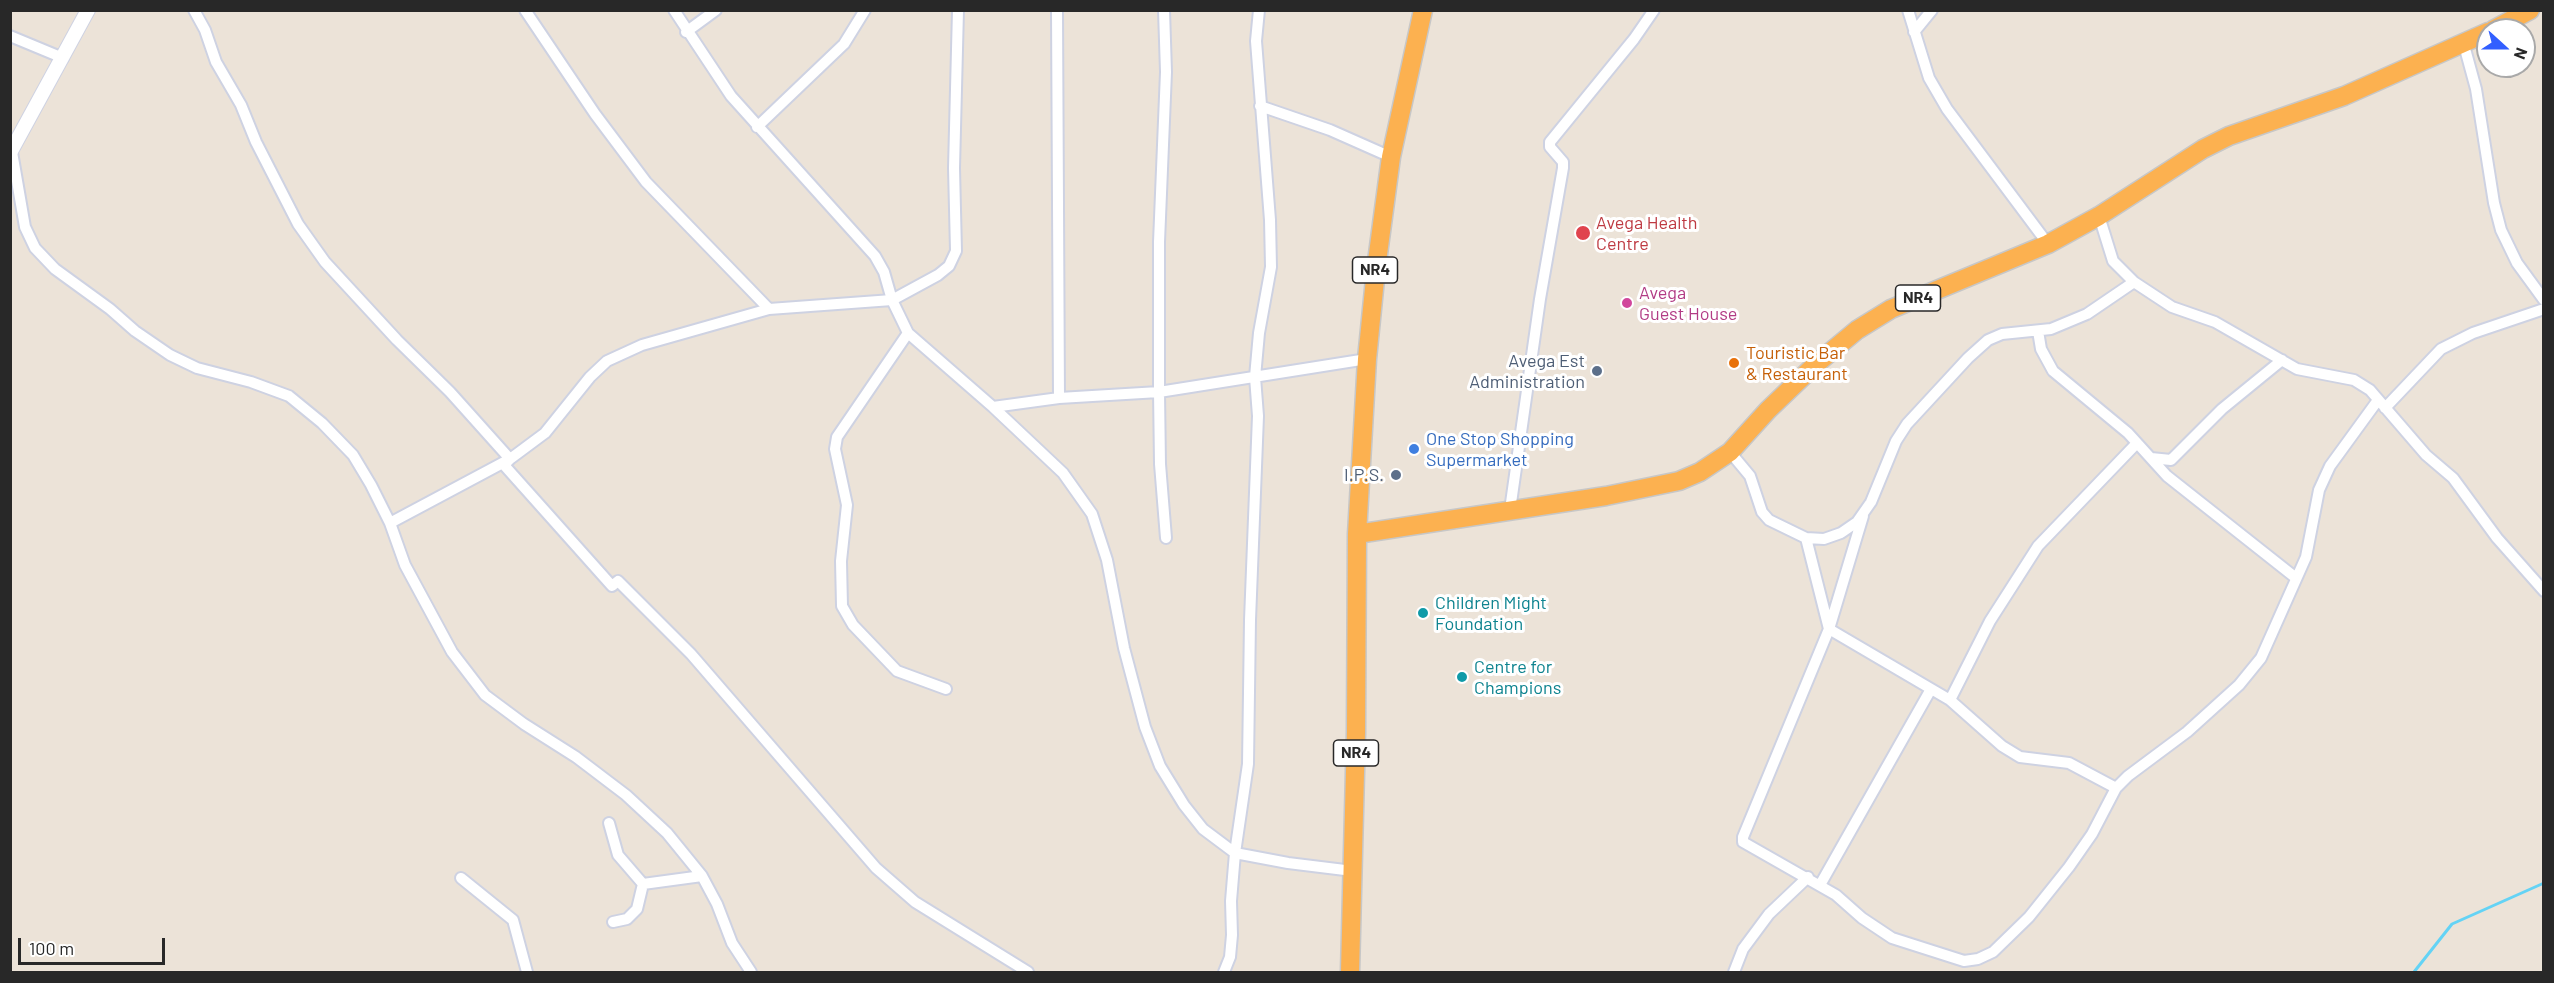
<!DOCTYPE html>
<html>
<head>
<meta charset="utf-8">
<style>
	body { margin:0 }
	#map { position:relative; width:2554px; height:983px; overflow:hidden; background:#ece3d8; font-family:Barlow,sans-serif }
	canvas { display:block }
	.frame { position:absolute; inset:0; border:12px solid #282828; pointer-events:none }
	.north { position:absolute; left:2476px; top:18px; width:60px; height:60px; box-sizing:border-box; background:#fff; border:2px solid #a9a9a9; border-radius:50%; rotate:111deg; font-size:16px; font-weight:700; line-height:24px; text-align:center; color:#282828 }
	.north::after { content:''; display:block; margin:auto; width:21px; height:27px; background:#325fff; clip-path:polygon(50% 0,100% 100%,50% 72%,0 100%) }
	.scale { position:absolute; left:18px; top:938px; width:147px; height:27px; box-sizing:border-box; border:3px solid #282828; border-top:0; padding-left:8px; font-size:18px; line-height:21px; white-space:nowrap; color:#282828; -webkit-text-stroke:4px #fff; paint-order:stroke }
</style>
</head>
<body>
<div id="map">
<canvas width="2554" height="983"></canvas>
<div class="frame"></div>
<div class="north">N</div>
<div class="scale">100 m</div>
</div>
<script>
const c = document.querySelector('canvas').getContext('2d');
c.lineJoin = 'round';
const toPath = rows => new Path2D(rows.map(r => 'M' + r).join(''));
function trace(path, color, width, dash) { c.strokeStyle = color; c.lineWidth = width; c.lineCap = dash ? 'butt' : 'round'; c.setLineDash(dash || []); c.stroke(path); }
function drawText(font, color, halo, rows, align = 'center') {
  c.font = font + ' Barlow,sans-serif'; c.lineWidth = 6; c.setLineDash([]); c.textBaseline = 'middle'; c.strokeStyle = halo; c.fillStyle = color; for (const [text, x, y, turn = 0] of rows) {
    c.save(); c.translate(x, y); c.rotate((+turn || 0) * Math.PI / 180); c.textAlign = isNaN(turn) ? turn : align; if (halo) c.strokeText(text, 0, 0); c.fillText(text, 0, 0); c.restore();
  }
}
trace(toPath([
	[2414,972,2452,924,2544,883]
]), '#64d3f5', 3);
const minor = toPath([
	[194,10,205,30,216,62,241,105,256,142,298,224,325,262,397,340,450,392,510,459,504,465,612,586,618,581,691,654,876,868,915,902,1028,972],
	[525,10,595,114,646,182,769,309],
	[674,10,731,96,875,256,884,272,892,300,908,333,993,407,1063,473,1092,514,1107,560,1124,648,1145,727,1160,766,1184,805,1203,829,1235,853,1288,863,1353,871],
	[1057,10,1059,398],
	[1164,10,1166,72,1159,242,1159,392,1160,464,1166,538],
	[1908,10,1929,78,1947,109,2048,244],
	[686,32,716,10],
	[1914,32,1932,10],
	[10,36,63,58],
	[2464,45,2476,89,2494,203,2501,230,2517,263,2544,300],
	[1260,106,1330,130,1391,157],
	[757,127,844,44,865,10],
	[12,152,25,227,35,248,55,269,110,309,135,331,170,355,197,368,251,382,289,396,322,423,353,455,371,485,390,523,405,565,452,652,485,695,524,724,576,757,626,795,667,833,702,876,717,904,732,943,751,972],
	[2099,216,2113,261,2134,282,2172,307,2215,322,2297,369,2354,380,2370,390,2426,455,2453,478,2497,538,2544,591],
	[2038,331,2041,349,2053,371,2128,433,2167,476,2296,578],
	[908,333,837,437,835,449,847,505,841,561,842,606,853,625,897,671,946,689],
	[993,407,1059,398,1159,392,1367,359],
	[2385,408,2441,349,2473,333,2544,309],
	[1730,452,1750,476,1762,512,1769,520,1806,538,1824,539,1841,533,1857,522,1871,502,1896,441,1907,424,1968,358,1988,340,2002,334,2051,329,2087,314,2134,282],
	[2151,458,2171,460,2222,409,2282,360],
	[1510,510,1540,299,1563,168,1563,162,1550,147,1550,142,1634,39,1654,10],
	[1863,516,1829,629,1950,700,2002,746,2020,757,2069,763,2116,788],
	[390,523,510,459,545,433,590,377,607,361,642,345,769,309,892,300,938,275,949,266,956,251,954,168,958,10],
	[1806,538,1829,629,1743,837,1743,842,1836,895,1862,918,1892,938,1964,961,1978,959,1993,952,2029,917,2069,867,2092,834,2116,788,2128,776,2187,732,2239,685,2261,658,2306,557,2319,490,2330,466,2378,400],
	[1950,700,1990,621,2038,546,2137,443],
	[609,823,618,855,643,884,637,909,627,919,613,922],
	[461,878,513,920,527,972],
	[643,884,702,876],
	[1820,885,1931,689],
	[1224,972,1230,957,1232,935,1231,901,1235,853,1248,764,1250,620,1258,416,1255,377,1259,333,1271,267,1270,220,1256,41,1259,10],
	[1734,972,1743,949,1769,914,1808,877]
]);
const tertiary = toPath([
	[10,153,88,10]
]);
const trunk = toPath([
	[2493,30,2530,10],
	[1357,534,1606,496,1679,481,1700,472,1730,452,1768,410,1816,364,1857,330,1891,309,2048,244,2099,216,2203,149,2229,136,2344,96,2488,32],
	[1350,972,1356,732,1357,534,1367,359,1376,269,1391,157,1423,10]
]);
trace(minor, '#ced2e2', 14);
trace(tertiary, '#ced2e2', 16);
trace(trunk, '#c7c7c7', 21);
trace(minor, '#fff', 10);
trace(tertiary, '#fff', 14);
trace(trunk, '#fcb150', 18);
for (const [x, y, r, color] of [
	[1583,233,8,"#e0444e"],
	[1627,303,6,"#d1479c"],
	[1734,363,6,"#e8710a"],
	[1597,371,6,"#5c6f8a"],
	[1414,449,6,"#3f7fe0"],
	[1396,475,6,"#5c6f8a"],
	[1423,613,6,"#0f9aa8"],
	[1462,677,6,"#0f9aa8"]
]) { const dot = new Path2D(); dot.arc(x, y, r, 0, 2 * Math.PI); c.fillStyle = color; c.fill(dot); trace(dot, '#fff', 2); }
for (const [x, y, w] of [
	[1375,270,45],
	[1918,298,45],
	[1356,753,45]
]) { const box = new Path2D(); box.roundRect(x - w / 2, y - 13, w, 26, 4.5); c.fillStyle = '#fff'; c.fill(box); trace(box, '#282828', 1.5); }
drawText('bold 16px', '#282828', null, [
	["NR4",1375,270],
	["NR4",1918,298],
	["NR4",1356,753]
]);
drawText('18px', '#be3a42', '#fff', [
	["Avega Health",1596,223],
	["Centre",1596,244]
], 'left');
drawText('18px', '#b23c85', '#fff', [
	["Avega",1639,293],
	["Guest House",1639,314]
], 'left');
drawText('18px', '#c56008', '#fff', [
	["Touristic Bar",1746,353],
	["& Restaurant",1746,374]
], 'left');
drawText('18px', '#4e5e75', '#fff', [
	["Avega Est",1585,361],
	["Administration",1585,382],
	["I.P.S.",1384,475]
], 'right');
drawText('18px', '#366cbe', '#fff', [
	["One Stop Shopping",1426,439],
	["Supermarket",1426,460]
], 'left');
drawText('18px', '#0d838f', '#fff', [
	["Children Might",1435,603],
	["Foundation",1435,624],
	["Centre for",1474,667],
	["Champions",1474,688]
], 'left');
</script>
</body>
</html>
